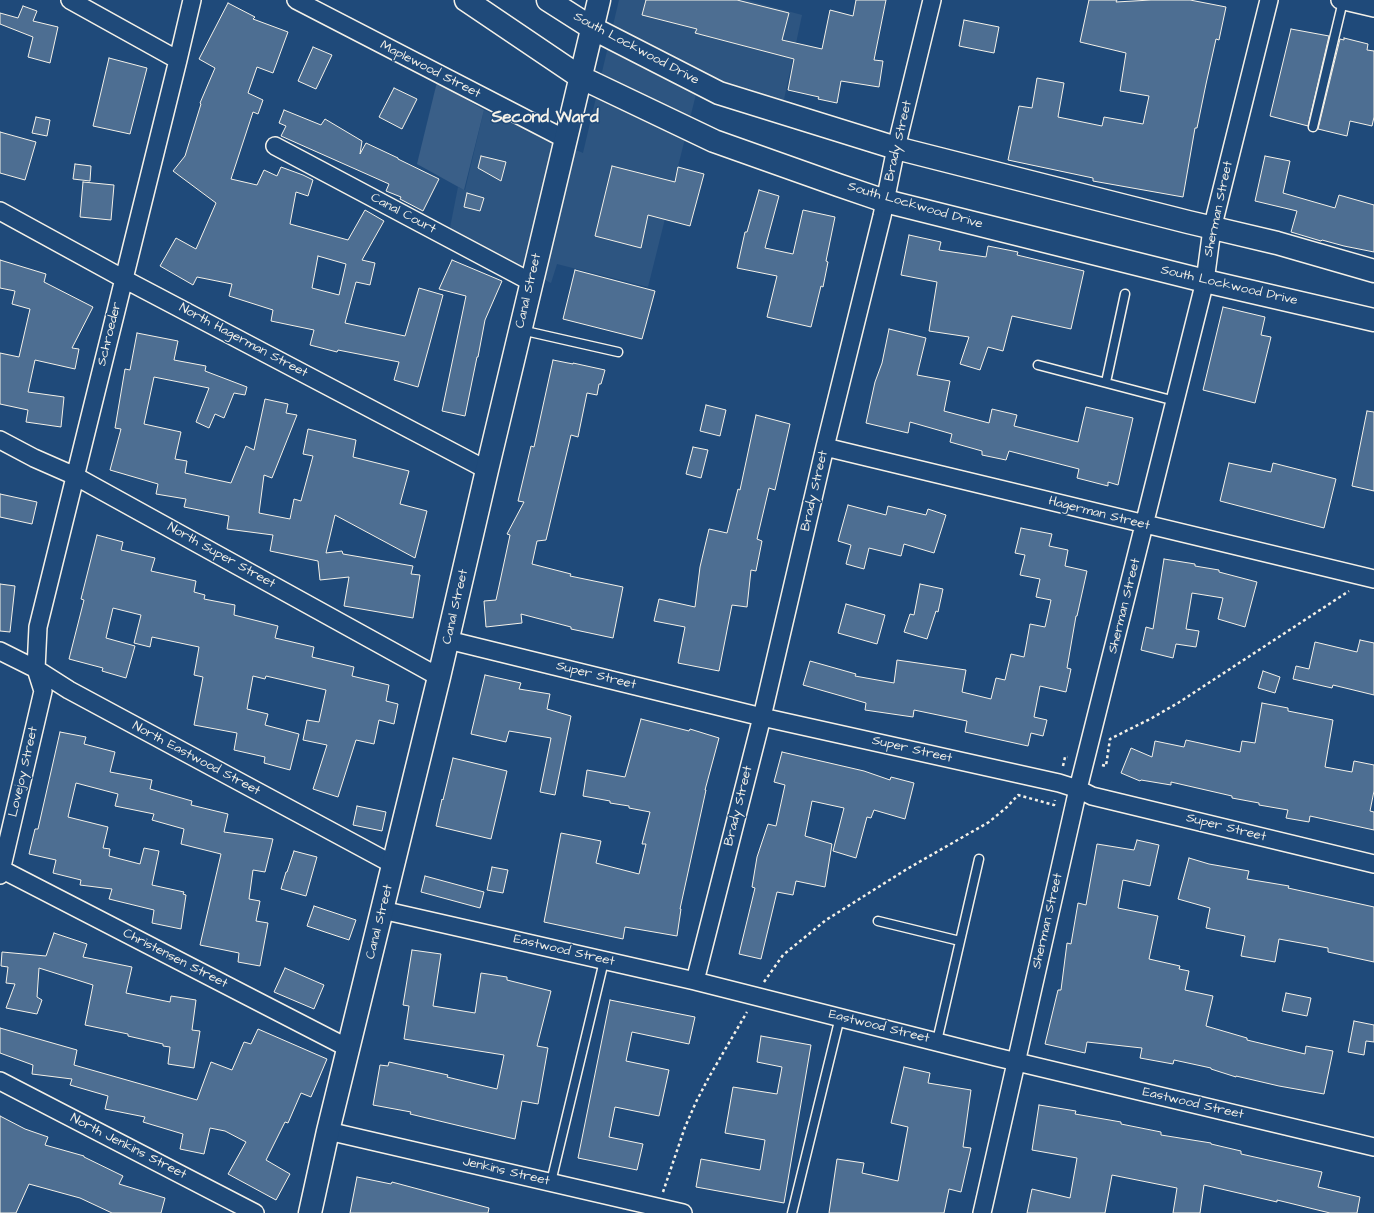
<!DOCTYPE html>
<html>
<head>
<meta charset="utf-8">
<style>
	body { margin:0 }
	canvas { display:block; background:#1f4a7a }
</style>
</head>
<body>
<canvas width="1374" height="1213"></canvas>
<script>
const c = document.querySelector('canvas').getContext('2d');
c.lineJoin = 'round';
function fillPath(path, color) { c.fillStyle = color; c.fill(path, 'evenodd'); }
const toPath = rows => new Path2D(rows.map(r => 'M' + r).join(''));
function trace(path, color, width, dash) { c.strokeStyle = color; c.lineWidth = width; c.lineCap = dash ? 'butt' : 'round'; c.setLineDash(dash || []); c.stroke(path); }
function drawText(font, color, halo, rows, align = 'center') {
  c.font = font + ' "Architects Daughter",sans-serif'; c.lineWidth = 3; c.setLineDash([]); c.textBaseline = 'middle'; c.strokeStyle = halo; c.fillStyle = color; for (const [text, x, y, turn = 0] of rows) {
    c.save(); c.translate(x, y); c.rotate((+turn || 0) * Math.PI / 180); c.textAlign = isNaN(turn) ? turn : align; if (halo) c.strokeText(text, 0, 0); c.fillText(text, 0, 0); c.restore();
  }
}
fillPath(toPath([
	[619,0,747,0,802,15,782,109,701,74,648,287,557,264,551,283,449,233,458,187,465,190,484,110,583,153]
]), '#2d5581');
fillPath(toPath([
	[437,82,484,110,464,190,417,164]
]), '#3a5f88');
const building = toPath([
	[646,0,737,0,789,13,782,40,822,49,830,10,853,16,856,0,886,0,874,60,883,61,879,87,841,81,837,103,818,99,819,97,788,90,794,59,695,33,697,29,642,15,646,0],
	[1089,0,1117,0,1116,2,1151,0,1190,0,1226,7,1219,40,1216,39,1206,84,1197,128,1195,128,1183,197,1093,181,1093,178,1008,160,1019,106,1032,108,1037,78,1064,83,1058,117,1102,126,1104,117,1143,124,1149,96,1120,91,1126,53,1080,42,1089,0],
	[228,3,255,17,253,19,288,32,273,73,257,67,248,93,263,100,258,114,253,112,231,179,257,185,264,170,277,176,281,167,303,175,313,180,308,196,296,192,290,224,348,240,365,210,384,221,362,260,375,263,370,285,356,282,345,323,405,336,419,288,443,295,418,387,394,380,399,362,338,350,337,352,310,345,314,330,271,321,273,310,229,296,232,284,197,277,193,285,160,266,176,238,196,249,216,203,173,171,185,156,201,104,200,103,215,68,199,59,228,3],
	[318,256,346,264,339,295,312,288,318,256],
	[23,6,37,11,33,21,58,27,50,63,28,57,33,37,0,24,0,13,18,18,23,6],
	[964,20,999,27,994,53,959,46,964,20],
	[1291,29,1329,36,1308,126,1270,116,1291,29],
	[1344,38,1368,44,1367,50,1374,51,1374,117,1372,126,1350,121,1347,136,1318,129,1340,39,1344,40,1344,38],
	[313,47,332,55,316,89,298,81,313,47],
	[109,58,147,68,130,134,93,126,109,58],
	[394,88,417,99,402,129,379,117,394,88],
	[284,110,321,125,325,119,362,141,360,154,366,143,398,158,398,159,439,179,423,211,400,199,401,197,386,191,389,184,281,136,286,126,279,123,284,110],
	[36,117,50,120,47,136,32,133,36,117],
	[0,132,36,142,25,180,0,173,0,132],
	[481,156,506,162,501,181,478,168,481,156],
	[1265,156,1290,161,1283,193,1335,208,1339,195,1374,205,1374,252,1344,246,1322,240,1321,241,1291,232,1297,211,1255,201,1265,156],
	[75,164,91,166,90,181,73,179,75,164],
	[612,166,675,182,678,167,704,174,690,226,648,215,641,248,595,236,612,166],
	[83,182,114,185,111,220,80,217,83,182],
	[759,190,779,196,765,248,793,254,803,210,835,217,826,261,828,262,823,287,821,286,811,327,767,317,777,276,737,268,745,232,747,232,759,190],
	[467,193,484,198,480,211,464,207,467,193],
	[909,235,941,242,939,250,986,257,988,246,1018,252,1017,255,1084,271,1071,329,1012,316,1003,351,988,347,980,370,960,364,969,337,929,331,937,282,901,275,909,235],
	[0,260,46,274,44,282,93,307,72,348,79,349,75,369,35,360,28,392,64,397,61,427,26,422,28,410,0,404,0,353,19,357,30,309,12,304,15,291,0,288,0,260],
	[452,260,502,281,485,320,478,357,477,357,465,416,442,411,466,296,439,289,452,260],
	[575,270,655,291,642,339,563,319,575,270],
	[1223,307,1265,317,1261,335,1271,337,1255,403,1203,390,1223,307],
	[889,329,926,338,917,375,950,381,944,411,989,423,992,409,1017,415,1014,426,1078,442,1086,407,1133,418,1118,485,1108,482,1108,486,1077,478,1079,469,1009,451,1006,460,982,455,982,451,950,442,952,434,910,422,908,433,866,423,875,382,882,363,889,329],
	[137,333,178,341,174,360,206,366,205,371,247,387,245,395,234,393,224,418,215,414,209,428,196,422,209,388,154,377,144,424,181,432,175,459,187,461,185,473,231,483,246,446,254,450,265,399,288,404,286,413,297,415,272,478,264,475,259,513,290,519,294,499,301,501,313,456,303,454,308,429,356,440,353,457,409,471,400,504,427,511,415,558,335,515,326,553,342,551,343,554,413,566,411,574,420,575,413,618,344,606,349,577,320,580,318,561,270,551,273,535,227,529,229,516,184,507,186,499,156,494,158,484,110,470,121,429,115,428,125,369,130,370,137,333],
	[553,360,573,364,573,363,605,370,601,384,599,384,597,395,587,393,578,437,571,435,546,540,537,541,532,564,571,574,570,576,623,587,613,638,571,629,571,627,521,614,522,623,486,627,484,601,496,600,510,535,507,534,524,502,518,501,531,446,534,447,553,360],
	[706,405,726,410,720,436,700,431,706,405],
	[1367,411,1374,412,1374,491,1352,486,1367,411],
	[756,415,790,424,775,490,769,488,757,539,762,541,756,571,751,570,747,607,732,605,719,671,678,663,685,627,654,621,659,599,695,607,700,567,709,529,727,533,738,489,740,490,756,415],
	[693,447,708,450,701,478,686,474,693,447],
	[1229,463,1271,472,1273,463,1336,479,1324,528,1220,501,1229,463],
	[0,494,37,502,32,524,0,517,0,494],
	[848,505,886,515,888,506,926,515,928,509,946,515,934,553,904,544,901,556,869,548,864,569,846,564,851,545,838,541,848,505],
	[1021,528,1052,534,1049,546,1068,550,1065,566,1087,571,1077,616,1076,616,1067,668,1071,669,1066,692,1040,686,1034,717,1047,720,1043,736,1031,733,1028,746,965,732,967,721,914,710,913,717,865,710,866,703,803,685,810,661,856,674,855,676,894,683,897,660,966,670,962,692,991,699,996,678,1005,680,1011,654,1024,657,1030,624,1045,627,1051,600,1036,597,1040,579,1020,575,1025,555,1015,553,1021,528],
	[97,535,123,542,121,550,155,558,151,571,196,581,194,592,205,595,204,599,235,605,234,615,278,626,275,638,314,647,312,657,354,667,352,676,389,685,386,701,398,704,394,724,379,720,374,744,356,740,338,797,313,789,327,745,303,740,307,720,319,722,326,690,266,676,265,679,253,676,247,709,268,714,265,725,299,734,290,770,264,763,265,757,234,750,237,733,194,725,203,677,194,675,199,647,152,637,150,647,134,643,141,615,113,608,106,638,135,646,126,678,102,671,103,668,69,659,84,600,81,599,97,535],
	[1164,559,1195,564,1195,566,1219,570,1219,572,1257,582,1245,627,1218,619,1223,598,1192,593,1186,629,1199,631,1196,647,1176,644,1173,658,1141,650,1146,627,1153,629,1164,559],
	[0,584,15,586,10,632,0,631,0,584],
	[920,584,943,589,938,612,936,611,927,639,904,632,910,614,914,615,920,584],
	[846,604,885,615,877,644,838,633,846,604],
	[1360,640,1374,643,1374,695,1333,685,1332,688,1293,679,1296,666,1309,669,1315,642,1357,652,1360,640],
	[1263,671,1280,677,1275,693,1258,688,1263,671],
	[485,675,521,683,519,689,550,694,547,709,571,716,555,795,540,792,551,738,509,731,506,742,471,734,485,675],
	[1262,703,1288,708,1288,711,1333,720,1325,767,1352,772,1354,761,1374,765,1374,791,1370,811,1374,812,1374,830,1310,816,1309,822,1286,818,1288,810,1259,805,1259,803,1232,798,1232,796,1171,782,1171,785,1141,780,1140,781,1121,773,1131,748,1152,757,1155,741,1184,747,1186,740,1240,752,1242,741,1255,743,1262,703],
	[641,719,689,731,690,729,719,738,705,790,706,790,680,909,681,909,677,936,625,927,623,939,544,922,561,833,601,841,596,863,639,874,646,844,642,844,650,812,629,808,629,806,610,803,610,801,583,796,587,770,625,777,641,719],
	[60,732,86,737,84,744,115,752,110,772,152,780,150,789,192,801,191,805,228,814,224,832,273,839,265,872,253,870,249,899,260,901,256,921,268,923,260,966,238,962,239,953,200,945,221,854,181,844,184,829,152,820,154,814,115,806,118,794,76,783,68,817,108,827,103,848,110,849,109,856,140,864,144,848,159,851,152,885,184,892,183,894,186,895,181,929,152,923,154,910,109,899,112,889,80,885,81,880,53,873,56,860,29,854,35,829,38,829,60,732],
	[782,752,864,771,890,780,891,777,914,783,905,819,874,810,871,818,867,817,856,858,833,851,844,808,812,801,805,836,832,844,825,887,796,881,793,895,777,892,761,959,739,954,755,888,752,887,757,857,768,824,776,826,785,785,774,782,782,752],
	[453,758,507,771,491,839,436,826,442,799,443,800,453,758],
	[357,806,386,812,382,831,353,825,357,806],
	[1137,840,1159,845,1150,886,1123,880,1118,908,1158,916,1149,959,1180,966,1179,969,1189,971,1185,990,1213,996,1206,1026,1247,1038,1247,1040,1305,1054,1306,1046,1333,1051,1324,1094,1279,1086,1236,1076,1236,1077,1211,1069,1211,1068,1174,1060,1173,1064,1140,1058,1142,1048,1087,1042,1085,1053,1045,1044,1058,990,1061,990,1067,943,1071,944,1078,903,1086,905,1097,844,1134,850,1137,840],
	[294,851,317,857,306,896,281,889,286,872,287,872,294,851],
	[1189,858,1209,864,1249,871,1247,879,1289,886,1288,888,1374,907,1374,962,1328,952,1328,948,1279,939,1275,962,1241,956,1245,936,1206,928,1210,908,1178,899,1189,858],
	[492,867,508,870,503,893,487,890,492,867],
	[425,876,484,892,480,908,421,892,425,876],
	[314,906,356,920,349,940,307,926,314,906],
	[54,933,87,944,83,957,132,967,126,993,170,1002,171,996,196,1000,192,1030,200,1031,194,1068,168,1064,170,1047,163,1046,163,1044,128,1036,128,1034,85,1025,93,985,39,968,37,997,42,1000,37,1014,6,1008,15,984,6,983,8,967,1,966,2,952,46,956,54,933],
	[412,950,441,954,433,1006,475,1013,481,973,507,977,507,980,551,991,537,1046,548,1048,538,1104,522,1101,515,1139,410,1114,411,1112,373,1105,380,1065,388,1066,389,1062,448,1075,447,1077,497,1089,504,1055,404,1039,409,1006,403,1005,412,950],
	[285,968,324,985,314,1009,274,992,285,968],
	[1286,993,1311,998,1307,1016,1282,1011,1286,993],
	[610,1000,695,1017,689,1044,632,1032,626,1061,669,1070,659,1116,615,1107,609,1137,643,1144,637,1170,578,1158,610,1000],
	[1354,1021,1374,1025,1374,1042,1366,1041,1364,1055,1348,1052,1354,1021],
	[0,1028,77,1050,74,1065,197,1100,211,1062,232,1070,244,1042,251,1044,258,1029,327,1059,311,1097,301,1093,288,1123,285,1122,266,1160,290,1174,276,1200,228,1174,246,1142,225,1131,210,1128,204,1154,180,1149,183,1134,143,1122,145,1117,105,1109,108,1096,70,1085,72,1079,32,1074,33,1065,0,1053,0,1028],
	[761,1036,811,1045,784,1203,696,1187,701,1159,760,1170,765,1140,725,1133,733,1087,777,1094,782,1067,757,1062,761,1036],
	[904,1067,930,1073,928,1083,971,1090,963,1147,971,1148,961,1192,949,1189,944,1213,829,1213,837,1159,864,1163,862,1173,898,1181,908,1127,891,1123,904,1067],
	[1039,1105,1076,1111,1075,1114,1121,1122,1121,1124,1161,1132,1161,1135,1211,1143,1211,1144,1241,1151,1241,1154,1322,1172,1318,1187,1360,1197,1357,1213,1330,1213,1277,1200,1277,1202,1204,1185,1200,1213,1173,1213,1177,1188,1112,1175,1105,1213,1027,1213,1032,1189,1070,1198,1077,1158,1032,1150,1039,1105],
	[0,1116,25,1129,48,1137,45,1145,84,1156,84,1157,123,1176,119,1184,165,1198,161,1213,112,1213,80,1198,29,1184,16,1213,0,1213,0,1116],
	[357,1177,391,1184,392,1182,489,1208,488,1213,350,1213,357,1177]
]);
fillPath(building, '#4d6e92');
trace(building, '#f4f1e8', 1);
const lane = toPath([
	[1313,127,1343,1],
	[521,330,618,352],
	[1038,365,1175,401],
	[1106,382,1125,294],
	[878,921,960,941],
	[937,1041,979,859],
	[551,1182,604,961],
	[792,1213,840,1017]
]);
const street = toPath([
	[70,0,178,60],
	[296,0,565,139],
	[1340,0,1374,8],
	[275,146,531,282],
	[0,211,124,279,487,470],
	[0,440,34,458,75,476,439,677],
	[825,447,1374,579],
	[448,640,762,717,1059,783,1078,789,1092,796,1374,864],
	[0,651,36,669,69,690,394,865],
	[1,869,348,1048],
	[0,875,43,691,36,669,38,627,178,60,192,0],
	[382,910,695,981,996,1057,1374,1147],
	[695,981,762,717,825,447,882,216,896,148,932,0],
	[0,1081,255,1213],
	[328,1131,683,1213],
	[982,1213,1078,789,1205,281,1212,229,1269,0]
]);
const secondary = toPath([
	[466,0,580,77,714,141,838,185,885,201,1205,281,1374,320],
	[548,0,592,28,719,93,896,148,1188,222,1277,243,1374,271],
	[310,1213,328,1131,439,677,487,470,599,0]
]);
trace(lane, '#f4f1e8', 11);
trace(street, '#f4f1e8', 20);
trace(secondary, '#f4f1e8', 25);
trace(toPath([
	[1102,765,1106,766,1110,739,1152,718,1178,703,1349,591],
	[1063,766,1065,757,1068,757],
	[764,982,783,955,826,920,907,869,989,822,1007,807,1018,795,1054,805,1055,800],
	[663,1192,685,1127,696,1102,709,1077,747,1012]
]), '#f4f1e8', 2.5, [3, 3]);
trace(lane, '#1f4a7a', 8);
trace(street, '#1f4a7a', 17);
trace(secondary, '#1f4a7a', 22);
drawText('13px', '#f4f1e8', '#1f4a7a', [
	["South Lockwood Drive",636,49,28],
	["Maplewood Street",430,70,27],
	["Brady Street",899,141,-77],
	["South Lockwood Drive",915,206,16],
	["Sherman Street",1219,209,-78],
	["Canal Court",403,214,28],
	["South Lockwood Drive",1229,286,13],
	["Canal Street",529,291,-77],
	["Schroeder",110,334,-76],
	["North Hagerman Street",243,341,28],
	["Brady Street",815,491,-77],
	["Hagerman Street",1099,514,14],
	["North Super Street",221,556,29],
	["Sherman Street",1125,606,-76],
	["Canal Street",456,607,-77],
	["Super Street",596,676,14],
	["Super Street",912,750,13],
	["North Eastwood Street",196,759,28],
	["Lovejoy Street",24,772,-77],
	["Brady Street",739,806,-76],
	["Super Street",1226,828,14],
	["Sherman Street",1048,921,-77],
	["Canal Street",380,922,-76],
	["Eastwood Street",564,951,13],
	["Christensen Street",175,959,27],
	["Eastwood Street",879,1027,14],
	["Eastwood Street",1193,1104,13],
	["North Jenkins Street",128,1147,27],
	["Jenkins Street",506,1172,13]
]);
drawText('bold 17px', '#f4f1e8', '#1f4a7a', [
	["Second Ward",545,118]
]);
</script>
</body>
</html>
